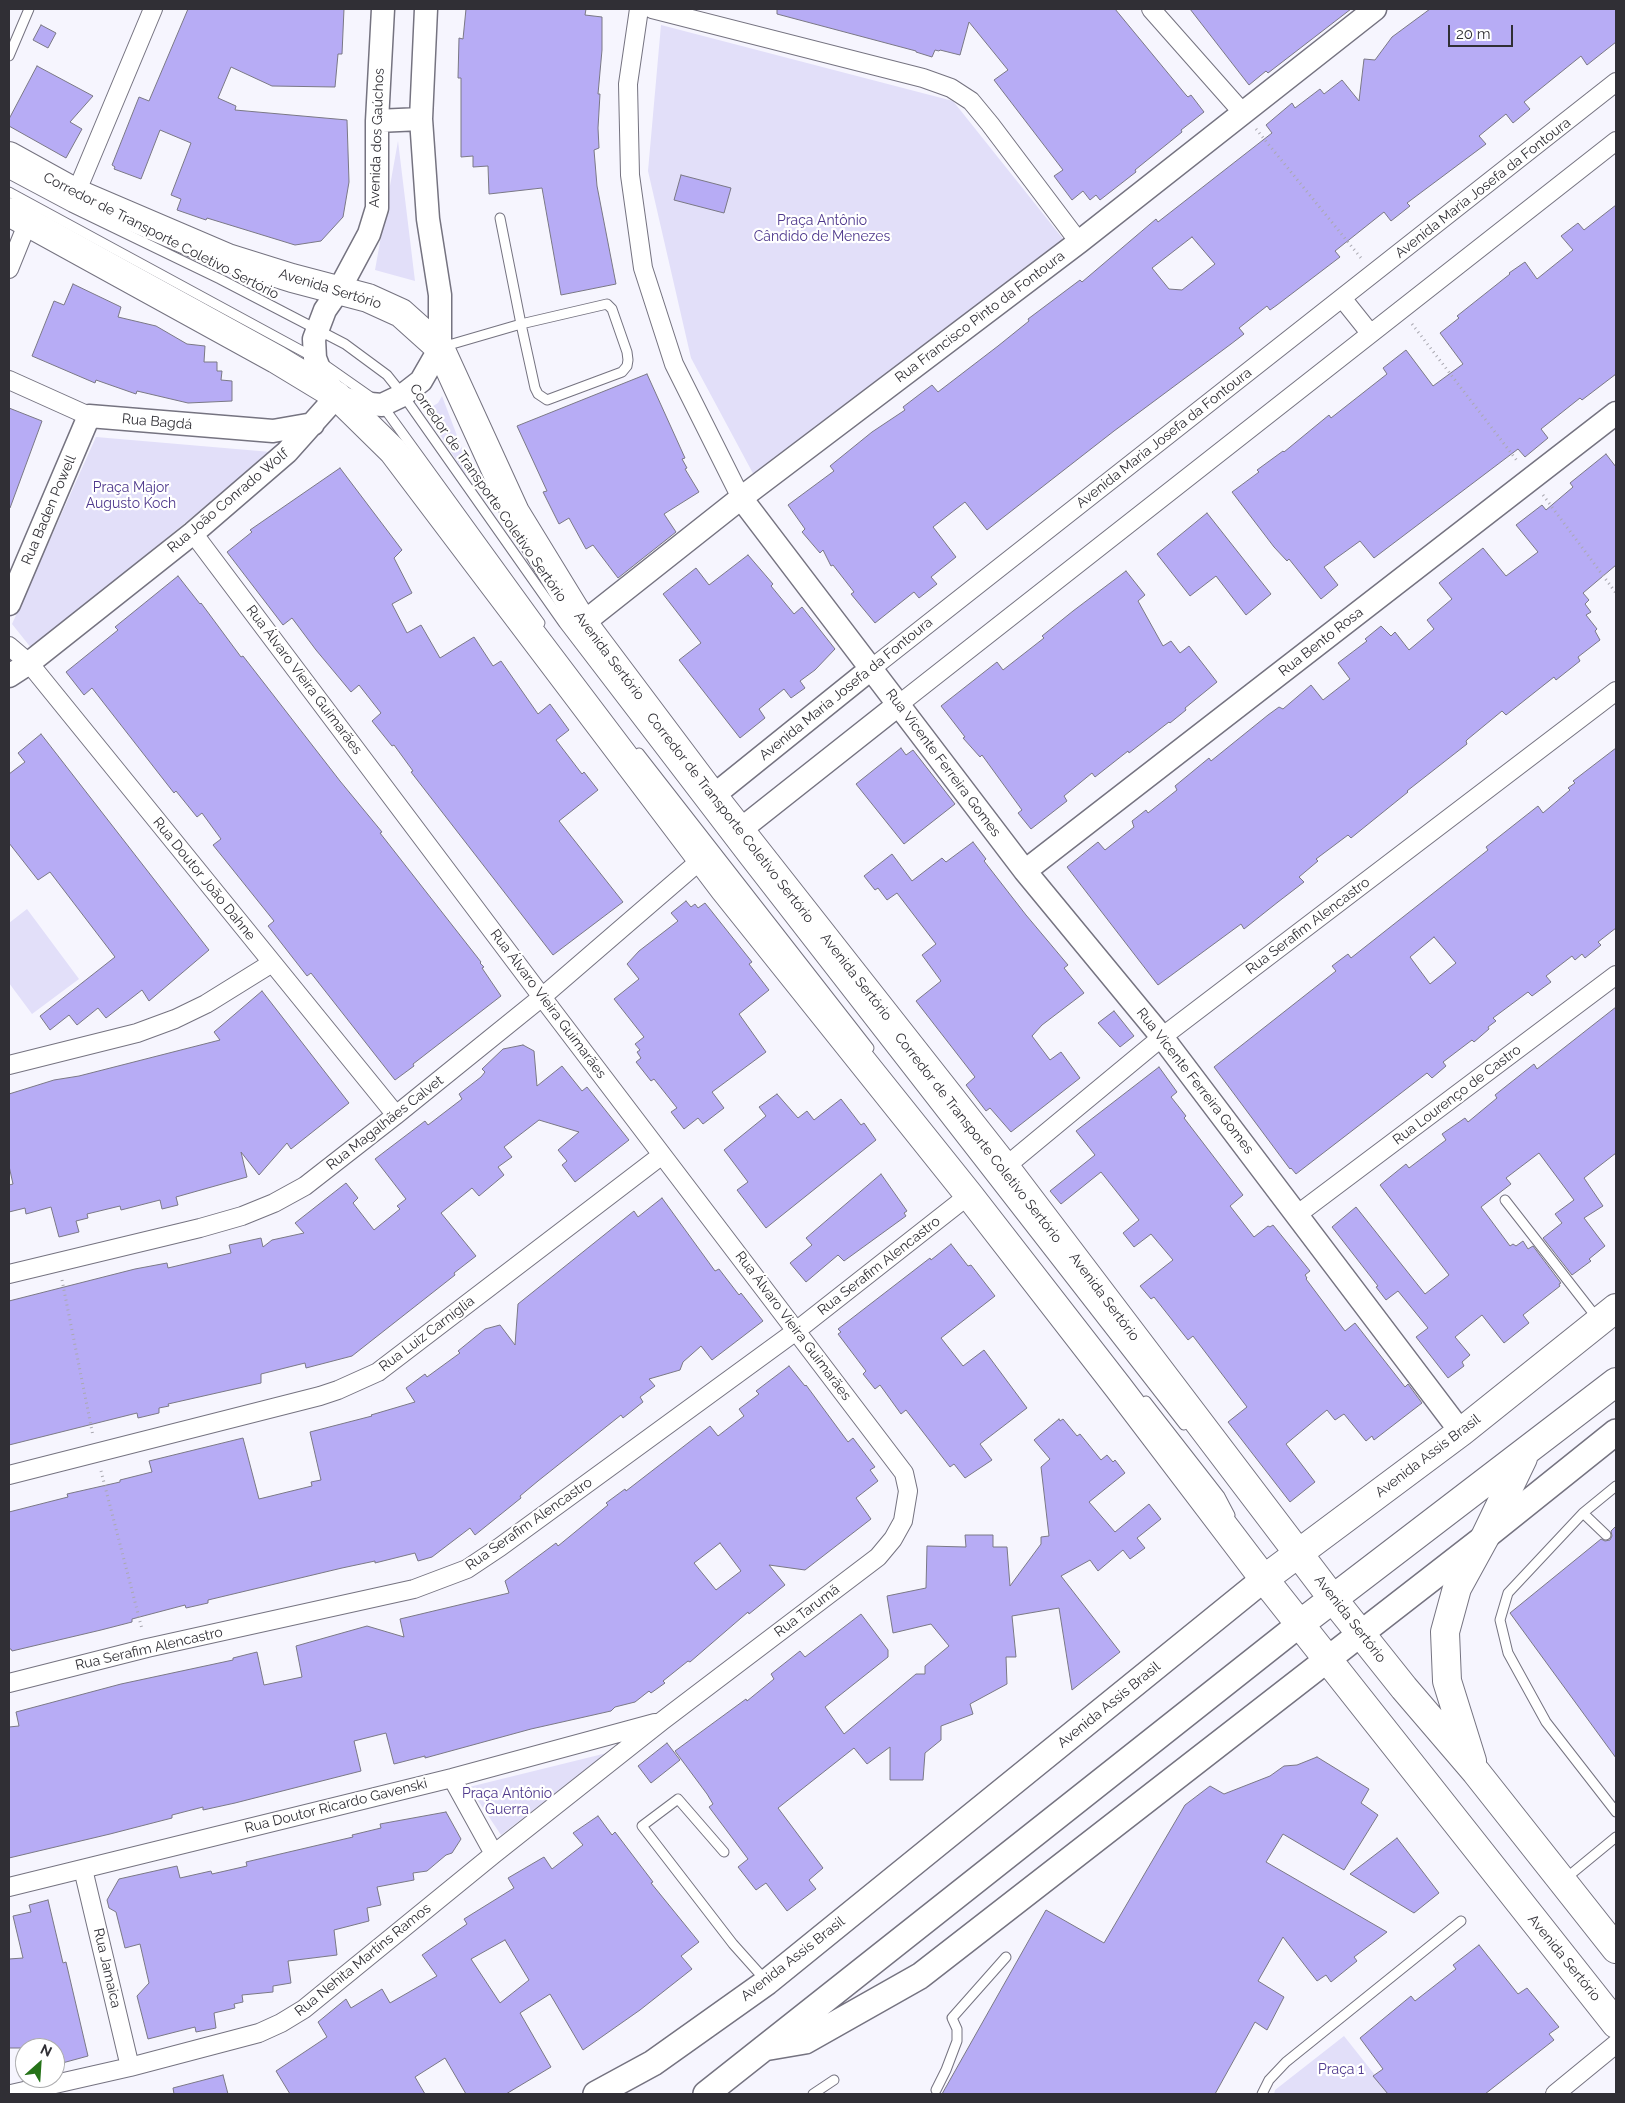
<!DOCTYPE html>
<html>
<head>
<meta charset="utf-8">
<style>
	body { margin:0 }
	#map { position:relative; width:1625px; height:2103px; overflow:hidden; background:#f6f5fe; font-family:Raleway,sans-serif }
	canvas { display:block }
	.frame { position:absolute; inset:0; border:10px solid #302f35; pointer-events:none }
	.north { position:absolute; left:15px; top:2038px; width:50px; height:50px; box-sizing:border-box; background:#fff; border:1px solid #acacae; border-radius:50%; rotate:26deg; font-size:14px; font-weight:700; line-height:20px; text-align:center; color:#302f35 }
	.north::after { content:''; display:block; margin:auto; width:18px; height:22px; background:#267319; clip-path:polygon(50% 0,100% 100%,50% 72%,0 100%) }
	.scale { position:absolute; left:1448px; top:25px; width:65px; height:22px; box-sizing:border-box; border:2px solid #302f35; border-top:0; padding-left:6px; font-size:15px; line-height:18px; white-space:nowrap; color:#302f35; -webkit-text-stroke:4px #fff; paint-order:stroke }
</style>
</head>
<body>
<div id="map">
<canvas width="1625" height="2103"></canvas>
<div class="frame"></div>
<div class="north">N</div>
<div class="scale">20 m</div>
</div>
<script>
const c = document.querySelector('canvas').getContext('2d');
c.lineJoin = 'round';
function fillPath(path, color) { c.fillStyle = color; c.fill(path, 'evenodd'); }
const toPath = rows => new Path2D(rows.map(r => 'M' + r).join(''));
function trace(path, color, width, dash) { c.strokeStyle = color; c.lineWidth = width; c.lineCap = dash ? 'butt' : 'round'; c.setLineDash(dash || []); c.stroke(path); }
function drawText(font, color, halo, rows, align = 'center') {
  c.font = font + ' Raleway,sans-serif'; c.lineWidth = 4.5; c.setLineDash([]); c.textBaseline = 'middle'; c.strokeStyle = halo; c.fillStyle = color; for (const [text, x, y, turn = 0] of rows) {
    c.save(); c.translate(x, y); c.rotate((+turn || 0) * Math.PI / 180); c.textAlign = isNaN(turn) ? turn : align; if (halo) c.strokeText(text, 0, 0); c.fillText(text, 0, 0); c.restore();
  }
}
fillPath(toPath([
	[661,25,953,101,1064,240,756,479,691,358,648,171],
	[398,141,415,281,375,270],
	[442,396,470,470,465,474,425,411,438,403],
	[96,437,271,452,32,649,12,624],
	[27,909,79,979,32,1014,9,983,9,923],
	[607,1753,501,1835,469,1787],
	[1344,2036,1390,2094,1274,2094,1275,2090]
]), '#e2dff9');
const building = toPath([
	[188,9,344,9,342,54,338,54,335,87,272,86,231,67,218,98,236,106,235,110,347,120,349,182,343,217,321,241,295,245,207,218,206,220,177,210,181,199,171,195,191,143,160,130,141,179,114,169,115,167,112,165,139,97,149,101,188,9],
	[466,9,586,9,585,15,602,17,602,50,598,94,600,94,598,128,599,148,594,150,597,186,616,284,561,295,542,188,489,194,488,166,473,167,473,156,461,157,461,78,458,78,459,38,463,39,466,9],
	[777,9,1115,9,1186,95,1188,97,1191,95,1204,112,1181,130,1182,132,1135,170,1136,172,1100,200,1096,195,1090,200,1083,191,1072,200,1054,176,1063,170,994,80,1008,70,969,22,960,55,940,50,939,51,935,50,932,57,916,52,916,51,777,14,777,9],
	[1190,9,1351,9,1268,73,1266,71,1249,85,1190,9],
	[1430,9,1616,9,1616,42,1587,65,1581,56,1524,102,1530,109,1513,123,1506,114,1479,136,1486,144,1407,203,1410,206,1391,221,1384,212,1335,251,1340,257,1277,305,1270,310,1267,306,1239,328,1244,334,1231,344,1114,431,987,530,965,502,933,527,956,557,931,577,937,584,919,598,914,592,875,623,851,594,854,592,833,565,831,566,823,550,820,553,802,532,805,529,788,505,834,471,830,466,872,432,905,410,903,407,920,394,932,385,938,392,998,346,1029,321,1028,319,1080,280,1082,282,1156,219,1158,222,1272,133,1266,125,1292,103,1295,108,1320,89,1324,94,1342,80,1359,101,1364,59,1375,60,1392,37,1430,9],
	[1192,237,1215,264,1182,290,1169,289,1152,268,1192,237],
	[41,25,56,33,48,48,33,40,41,25],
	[37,66,93,96,70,122,82,129,66,158,9,126,9,119,37,66],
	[681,175,731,188,724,213,674,200,681,175],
	[1616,205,1616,374,1582,400,1580,398,1541,429,1548,438,1525,457,1518,449,1374,558,1360,541,1324,567,1338,585,1321,599,1289,559,1287,561,1274,547,1232,492,1259,472,1257,470,1283,451,1284,452,1329,415,1331,418,1387,374,1383,368,1406,350,1433,386,1463,364,1440,333,1459,318,1457,316,1510,274,1509,273,1525,262,1537,279,1573,250,1561,236,1578,223,1584,230,1616,205],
	[73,284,121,307,118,317,156,326,187,344,205,346,204,362,217,362,217,371,222,371,221,380,232,381,232,401,188,403,137,391,136,394,96,380,95,383,32,356,54,301,64,305,73,284],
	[647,374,685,458,682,459,687,468,685,469,699,492,664,514,676,532,618,578,593,545,586,549,569,518,559,524,543,492,547,491,517,426,647,374],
	[9,408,42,421,10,508,9,508,9,408],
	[1606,454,1616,467,1616,565,1583,593,1589,600,1585,604,1591,612,1586,615,1597,629,1595,631,1600,640,1578,657,1580,661,1556,680,1554,677,1506,715,1502,711,1468,739,1466,741,1467,744,1407,791,1408,792,1351,838,1348,835,1316,859,1318,861,1299,877,1304,882,1278,902,1244,929,1241,924,1158,985,1067,867,1098,842,1105,850,1134,827,1132,821,1146,810,1148,813,1177,790,1175,786,1209,758,1211,761,1268,715,1279,707,1283,709,1311,685,1323,700,1350,679,1338,663,1367,641,1365,639,1381,626,1391,636,1395,632,1409,650,1434,629,1427,620,1452,599,1439,583,1483,548,1506,576,1538,552,1516,525,1542,505,1546,510,1573,487,1570,483,1606,454],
	[340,468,402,550,394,558,412,593,392,604,407,633,421,625,440,658,474,637,493,666,501,661,538,714,550,704,569,730,556,740,582,774,584,772,598,790,559,821,623,902,553,955,411,772,413,771,394,745,392,746,372,721,381,713,359,685,351,692,316,650,292,618,283,625,227,552,252,532,250,530,340,468],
	[1207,513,1271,594,1246,615,1216,576,1190,596,1157,554,1207,513],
	[748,555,773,584,771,586,794,614,802,607,835,649,815,670,800,681,805,688,791,698,784,689,759,709,765,718,740,738,679,660,701,643,663,594,696,568,709,585,748,555],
	[1126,571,1145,595,1138,601,1163,646,1171,641,1180,653,1189,646,1217,682,1185,708,1186,710,1170,723,1169,722,1129,753,1128,751,1095,777,1092,773,1064,796,1067,801,1031,829,1018,813,1022,810,982,755,980,757,963,738,965,737,941,706,997,662,1003,670,1044,638,1042,636,1073,611,1126,571],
	[178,576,200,604,201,603,241,657,243,656,340,781,382,832,380,833,481,962,480,963,484,967,482,968,501,996,413,1064,414,1066,395,1080,311,973,307,976,268,926,274,921,213,845,221,839,202,813,197,817,176,791,174,793,92,688,84,695,66,672,118,630,115,627,178,576],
	[41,734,209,950,149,1001,142,990,106,1018,98,1008,77,1025,69,1015,50,1030,40,1016,115,957,50,872,38,880,9,843,9,774,25,762,18,753,41,734],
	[901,748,906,755,913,750,955,804,904,844,856,784,901,748],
	[1616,748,1616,928,1598,942,1601,945,1585,958,1582,954,1575,960,1572,956,1546,976,1551,982,1532,996,1528,992,1493,1018,1496,1021,1488,1027,1489,1029,1474,1042,1472,1040,1443,1062,1446,1066,1432,1078,1427,1073,1296,1174,1291,1168,1290,1169,1214,1067,1336,971,1332,966,1348,954,1351,958,1488,850,1486,847,1538,806,1543,813,1570,790,1568,788,1575,783,1573,781,1616,748],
	[1434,937,1456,963,1430,984,1410,957,1434,937],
	[973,842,986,859,984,861,1026,915,1068,965,1064,968,1084,993,1042,1025,1032,1036,1050,1060,1061,1052,1080,1078,1011,1132,990,1108,986,1111,966,1085,975,1077,916,1001,941,981,922,955,936,944,897,893,887,900,878,888,875,890,864,876,892,854,912,881,942,858,946,862,973,842],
	[686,901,691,907,695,904,698,908,705,903,752,962,749,964,769,990,739,1014,766,1052,712,1092,724,1108,703,1124,698,1118,684,1129,671,1112,677,1108,654,1079,651,1081,636,1062,641,1058,637,1052,640,1050,635,1044,644,1037,614,999,639,979,627,964,639,951,678,921,671,913,686,901],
	[262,991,349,1103,291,1149,287,1143,259,1175,241,1152,247,1177,176,1197,178,1205,162,1209,160,1200,121,1210,120,1206,87,1214,88,1218,76,1221,79,1232,59,1237,51,1207,26,1214,25,1208,9,1212,9,1185,13,1184,9,1166,9,1094,54,1080,79,1076,220,1040,214,1032,262,991],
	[1616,1007,1616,1153,1584,1178,1603,1206,1584,1218,1605,1246,1589,1259,1591,1261,1572,1275,1543,1238,1562,1223,1555,1214,1574,1200,1539,1153,1506,1178,1511,1184,1481,1207,1510,1246,1513,1244,1516,1246,1523,1241,1528,1249,1533,1246,1561,1283,1559,1284,1560,1286,1523,1315,1529,1323,1504,1343,1482,1315,1455,1337,1470,1355,1462,1362,1464,1366,1448,1378,1416,1337,1428,1328,1398,1291,1386,1300,1376,1287,1378,1286,1332,1227,1356,1207,1425,1294,1449,1275,1380,1185,1406,1164,1409,1168,1446,1140,1442,1134,1465,1118,1468,1122,1497,1098,1495,1095,1534,1064,1537,1069,1616,1007],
	[1114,1011,1134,1036,1120,1047,1098,1023,1114,1011],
	[523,1045,534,1051,537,1086,562,1066,582,1091,587,1087,629,1140,575,1182,562,1165,567,1161,558,1150,579,1132,539,1120,504,1147,512,1157,498,1167,504,1175,479,1196,472,1188,441,1213,476,1256,454,1273,455,1275,352,1356,306,1368,305,1363,261,1374,261,1383,168,1404,169,1406,159,1408,159,1413,138,1418,137,1413,9,1445,9,1301,135,1269,167,1263,168,1268,231,1253,229,1245,261,1238,263,1247,272,1240,304,1233,295,1223,346,1183,358,1198,353,1203,374,1230,400,1209,397,1206,406,1199,375,1159,425,1121,428,1125,462,1099,459,1094,481,1077,485,1072,482,1069,503,1049,523,1045],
	[1159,1067,1177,1092,1171,1097,1186,1116,1184,1118,1243,1195,1230,1206,1254,1237,1268,1226,1270,1227,1273,1225,1310,1271,1305,1275,1307,1278,1306,1279,1345,1331,1355,1323,1405,1387,1408,1384,1422,1403,1374,1440,1372,1436,1366,1441,1344,1414,1335,1420,1327,1410,1286,1444,1315,1482,1290,1502,1228,1422,1247,1407,1193,1336,1188,1340,1154,1297,1151,1299,1140,1286,1173,1260,1151,1234,1134,1247,1123,1233,1139,1220,1101,1172,1061,1204,1050,1191,1095,1155,1076,1131,1159,1067],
	[777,1094,798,1118,807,1111,814,1120,841,1099,861,1125,864,1123,876,1140,766,1228,737,1190,748,1182,724,1150,766,1116,759,1107,777,1094],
	[881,1174,907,1211,904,1213,906,1216,844,1261,838,1255,806,1282,790,1263,812,1245,806,1238,881,1174],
	[662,1198,715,1271,719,1269,739,1295,741,1293,763,1321,712,1360,701,1346,683,1362,680,1370,649,1379,655,1386,640,1397,643,1402,623,1418,621,1415,538,1481,520,1496,521,1498,475,1535,470,1528,432,1557,418,1561,415,1553,375,1563,375,1561,342,1568,208,1600,208,1603,186,1608,185,1605,132,1619,132,1622,101,1630,12,1651,11,1649,9,1649,9,1512,68,1497,67,1494,120,1482,120,1480,152,1472,149,1461,243,1438,259,1499,312,1486,311,1482,321,1480,310,1432,372,1416,371,1415,415,1402,406,1388,425,1374,427,1377,460,1353,458,1351,485,1329,500,1325,515,1345,518,1304,634,1211,638,1217,662,1198],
	[951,1244,968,1266,971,1265,995,1296,941,1338,963,1366,984,1350,1027,1408,980,1444,992,1460,965,1478,954,1464,950,1467,906,1410,901,1414,880,1385,875,1389,863,1374,866,1371,838,1334,841,1332,838,1329,930,1258,931,1260,951,1244],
	[789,1366,805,1386,806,1385,848,1442,853,1438,875,1467,870,1470,878,1481,856,1498,871,1519,805,1570,769,1565,785,1585,749,1614,748,1612,690,1662,688,1661,663,1681,665,1683,651,1693,649,1691,635,1702,615,1707,611,1711,531,1729,425,1758,425,1756,394,1764,386,1733,354,1741,361,1771,235,1803,203,1810,203,1807,172,1815,172,1818,110,1834,9,1858,9,1727,19,1726,16,1712,121,1684,233,1660,233,1658,257,1652,264,1685,302,1677,296,1646,367,1626,404,1637,400,1619,509,1593,505,1581,556,1543,558,1546,608,1505,606,1503,625,1489,626,1491,710,1426,718,1436,744,1416,739,1409,759,1394,756,1391,789,1366],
	[720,1543,741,1571,716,1590,694,1563,720,1543],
	[1059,1419,1060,1421,1063,1419,1077,1436,1080,1434,1101,1460,1107,1455,1113,1462,1115,1460,1125,1473,1089,1502,1115,1532,1149,1504,1161,1519,1137,1538,1145,1548,1130,1559,1123,1550,1098,1571,1090,1560,1061,1576,1120,1652,1072,1690,1059,1608,1012,1616,1016,1657,1006,1657,1007,1684,970,1704,973,1714,941,1726,941,1740,925,1753,923,1780,890,1780,890,1747,867,1764,854,1748,778,1808,823,1868,809,1880,816,1889,787,1911,766,1883,756,1890,738,1867,748,1859,709,1807,713,1804,707,1794,675,1751,746,1699,747,1701,774,1679,771,1674,800,1651,805,1657,861,1614,888,1650,888,1657,825,1707,844,1734,916,1674,925,1674,925,1666,949,1646,931,1624,893,1633,887,1596,926,1588,927,1546,966,1547,965,1535,993,1535,993,1547,1007,1547,1010,1586,1041,1544,1041,1537,1049,1536,1041,1467,1050,1459,1034,1440,1059,1419],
	[1616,1526,1616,1758,1510,1613,1601,1539,1605,1541,1610,1540,1612,1536,1611,1531,1616,1526],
	[667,1743,680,1760,651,1783,638,1766,667,1743],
	[1317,1757,1369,1789,1361,1803,1378,1815,1344,1870,1283,1834,1266,1862,1387,1932,1354,1957,1357,1961,1331,1982,1326,1975,1317,1981,1283,1937,1258,1981,1284,1997,1267,2030,1255,2022,1215,2094,942,2094,1046,1910,1104,1943,1185,1805,1210,1786,1224,1794,1270,1776,1284,1766,1297,1765,1317,1757],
	[446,1812,461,1839,452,1853,446,1855,427,1871,413,1873,414,1880,377,1887,381,1905,367,1908,369,1921,334,1930,337,1955,288,1961,291,1983,273,1986,273,1992,242,1995,243,2002,234,2004,235,2008,214,2013,216,2028,196,2032,195,2027,148,2039,137,1996,149,1983,140,1944,125,1948,116,1912,109,1908,107,1900,119,1879,177,1866,180,1878,211,1871,212,1874,247,1866,246,1862,353,1837,352,1835,381,1828,380,1824,446,1812],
	[598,1816,612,1835,615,1832,653,1882,651,1883,699,1942,681,1956,692,1969,640,2010,583,2050,550,1994,520,2013,551,2067,506,2094,466,2094,445,2058,415,2077,425,2094,290,2094,276,2071,327,2037,318,2022,346,1999,351,2008,382,1989,390,2003,437,1976,422,1955,467,1924,464,1919,514,1888,508,1878,544,1857,552,1869,583,1845,573,1833,598,1816],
	[505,1940,529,1980,500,2003,471,1959,505,1940],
	[1397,1838,1439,1893,1414,1913,1350,1874,1397,1838],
	[48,1900,63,1963,66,1962,88,2056,55,2065,55,2048,9,2048,9,1959,23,1958,13,1916,31,1912,29,1905,48,1900],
	[1479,1945,1518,1994,1527,1988,1559,2027,1549,2034,1554,2040,1485,2094,1388,2094,1373,2076,1383,2069,1360,2038,1411,1996,1415,2001,1456,1969,1453,1965,1479,1945],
	[223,2075,228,2094,174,2094,173,2088,223,2075]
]);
fillPath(building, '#b7acf5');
trace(building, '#7a7885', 1);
const service = toPath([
	[9,56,29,9],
	[9,174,71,207,220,279,345,344,387,375,403,395,564,624,743,858,1184,1425],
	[9,192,315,358,382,405,540,623],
	[442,347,521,324,607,304,612,309,627,352,628,360,627,366,622,372,547,400,538,394,535,388,521,324,500,218],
	[639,753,869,1048],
	[1505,1200,1597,1318],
	[1146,1401,1220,1496,1230,1515],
	[1583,1513,1508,1593,1500,1620,1508,1653,1546,1722,1616,1812],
	[1606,1535,1583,1513,1616,1486],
	[724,1852,678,1799,642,1826,733,1944,767,1982],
	[1565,1879,1616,1837],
	[936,2090,946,2070,957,2041,957,2029,952,2018,1006,1957],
	[813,2094,834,2080],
	[1262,2094,1269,2080,1286,2062,1461,1921]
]);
const minor = toPath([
	[639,9,628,84,630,175,643,268,674,364,741,498],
	[652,9,923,78,951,88,971,101,990,124,1079,242],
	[1151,9,1243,113],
	[76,193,153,9],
	[9,269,28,222],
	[1342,298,1370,333],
	[9,380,89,416],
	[9,646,29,663,396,1115],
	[872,668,1616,82],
	[898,705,1616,141],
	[9,1065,137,1033,175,1019,206,1004,272,963],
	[1005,1167,1162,1037,1616,691],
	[1298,1214,1616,975],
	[9,1274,200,1228,242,1216,274,1203,305,1186,396,1115,542,997,702,859],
	[9,1475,320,1396,338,1390,378,1372,662,1155],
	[9,1683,147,1648,414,1589,467,1569,500,1547,796,1331,969,1195],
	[452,1778,494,1854],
	[83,1869,130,2067],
	[9,1887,452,1778,655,1723],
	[11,2094,130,2067,259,2033,281,2023,304,2009,494,1854,662,1721,878,1557,893,1539,903,1521,908,1491,904,1473,542,997,193,533],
	[1555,2094,1616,2044]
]);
const tertiary = toPath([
	[377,121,421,119],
	[336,394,322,376,315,358,314,339,325,310,339,290,369,234,377,208,377,121,383,9],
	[337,396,359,403,382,405,403,395,421,381,440,348,440,295,428,219,421,119,426,9],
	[741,498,1025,871,1162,1037,1461,1432],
	[9,604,89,416,273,431,313,424],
	[583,623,741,498,1079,242,1375,9],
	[9,676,29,663,193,533,287,452,337,396],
	[713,796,872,668],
	[740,830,898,705],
	[1025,871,1616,413]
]);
const secondary = toPath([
	[764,2048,805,2041,920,1976,1485,1537,1616,1432],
	[596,2094,653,2063,767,1982,1264,1579],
	[706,2094,1300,1624]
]);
const primary = toPath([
	[9,156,76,193,228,258,292,278,368,298,401,313,440,348,515,512,583,623,713,796,1005,1167,1333,1599,1404,1688,1476,1772,1616,1949],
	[9,212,276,359,337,396,393,451,725,890,969,1195,1118,1387,1264,1579,1616,2024],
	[1264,1579,1461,1432,1616,1308],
	[1300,1624,1616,1382],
	[1472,1761,1447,1681,1445,1632,1457,1588,1485,1537,1523,1458]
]);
trace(service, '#757380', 11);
trace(minor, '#757380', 20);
trace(tertiary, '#757380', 25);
trace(secondary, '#757380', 28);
trace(primary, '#757380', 30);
trace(toPath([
	[1256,129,1361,258],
	[1412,324,1518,462],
	[1543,495,1616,593],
	[62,1280,93,1436],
	[101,1471,142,1629]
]), '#aaa9b1', 3, [1, 4]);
trace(service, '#fff', 9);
trace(minor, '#fff', 18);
trace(tertiary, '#fff', 22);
trace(secondary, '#fff', 25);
trace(primary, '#fff', 28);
drawText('14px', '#302f35', '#fff', [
	["Avenida dos Gaúchos",377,138,-88],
	["Avenida Maria Josefa da Fontoura",1483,188,-38],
	["Corredor de Transporte Coletivo Sertório",161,236,27],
	["Avenida Sertório",330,289,17],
	["Rua Francisco Pinto da Fontoura",980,317,-37],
	["Rua Bagdá",157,422,5],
	["Avenida Maria Josefa da Fontoura",1164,438,-38],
	["Corredor de Transporte Coletivo Sertório",488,493,55],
	["Rua João Conrado Wolf",228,501,-40],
	["Rua Baden Powell",49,510,-67],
	["Rua Bento Rosa",1321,642,-38],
	["Avenida Sertório",609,656,53],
	["Rua Álvaro Vieira Guimarães",304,680,53],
	["Avenida Maria Josefa da Fontoura",846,689,-39],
	["Rua Vicente Ferreira Gomes",943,763,53],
	["Corredor de Transporte Coletivo Sertório",730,818,52],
	["Rua Doutor João Dahne",204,879,51],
	["Rua Serafim Alencastro",1308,926,-37],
	["Avenida Sertório",856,977,52],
	["Rua Álvaro Vieira Guimarães",548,1004,53],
	["Rua Vicente Ferreira Gomes",1195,1081,52],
	["Rua Lourenço de Castro",1457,1095,-37],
	["Rua Magalhães Calvet",385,1123,-38],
	["Corredor de Transporte Coletivo Sertório",978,1138,52],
	["Rua Serafim Alencastro",879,1266,-38],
	["Avenida Sertório",1104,1297,53],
	["Rua Álvaro Vieira Guimarães",793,1326,53],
	["Rua Luiz Carniglia",427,1334,-37],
	["Avenida Assis Brasil",1428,1456,-37],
	["Rua Serafim Alencastro",529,1524,-35],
	["Rua Tarumã",807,1611,-37],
	["Avenida Sertório",1350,1619,52],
	["Rua Serafim Alencastro",149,1649,-13],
	["Avenida Assis Brasil",1109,1705,-39],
	["Rua Doutor Ricardo Gavenski",336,1806,-14],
	["Avenida Sertório",1564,1958,51],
	["Avenida Assis Brasil",793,1959,-38],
	["Rua Nehita Martins Ramos",363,1960,-39],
	["Rua Jamaica",107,1968,77]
]);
drawText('14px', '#4f398d', '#fff', [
	["Praça Antônio",822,221],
	["Cândido de Menezes",822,237],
	["Praça Major",131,488],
	["Augusto Koch",131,504],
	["Praça Antônio",507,1794],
	["Guerra",507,1810],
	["Praça 1",1341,2070]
]);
</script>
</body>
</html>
